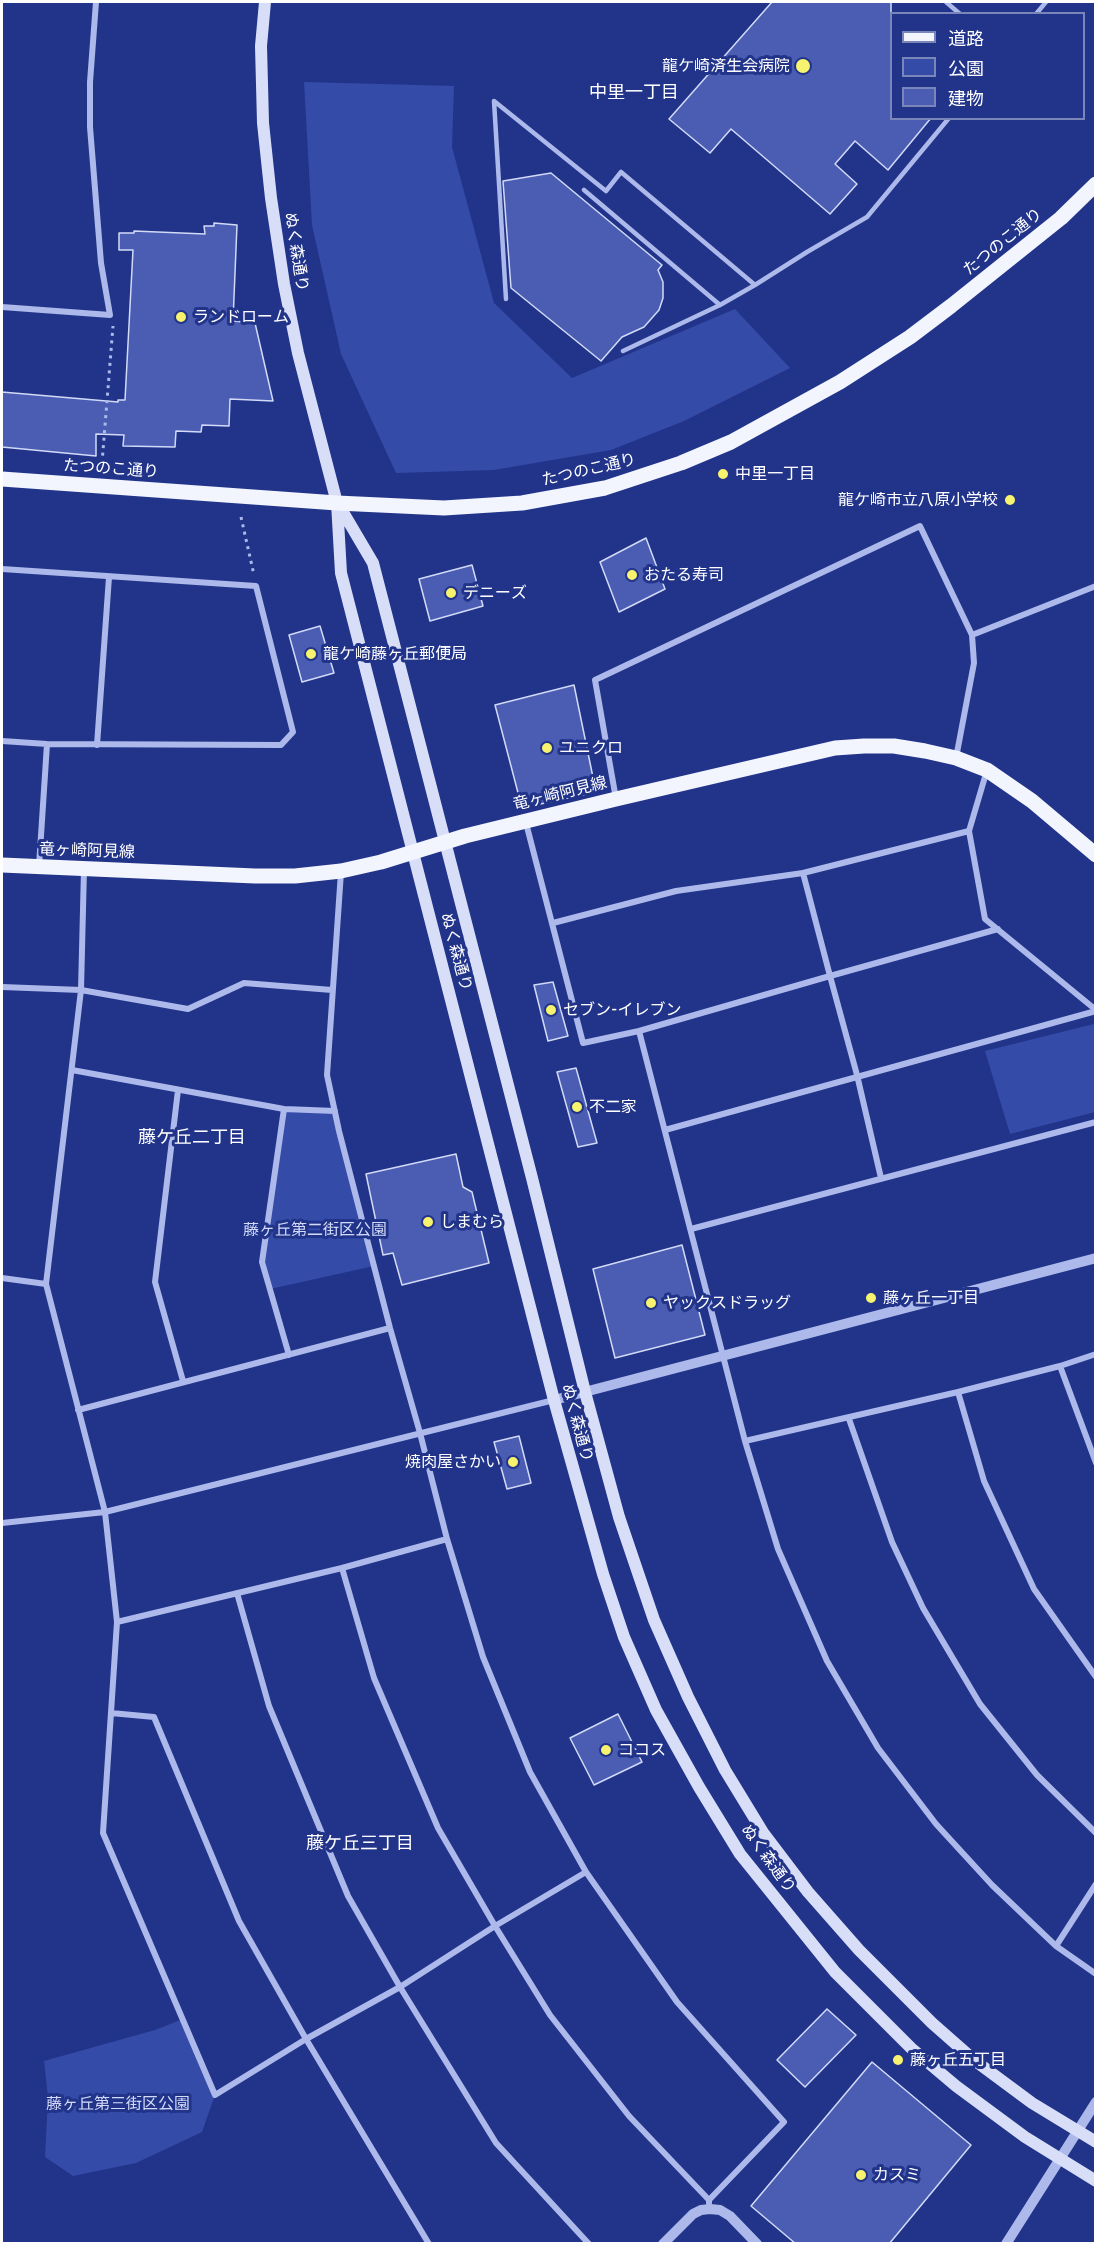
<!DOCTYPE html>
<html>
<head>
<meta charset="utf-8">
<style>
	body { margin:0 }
	#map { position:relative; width:1097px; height:2245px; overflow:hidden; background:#21348a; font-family:"IBM Plex Sans","Noto Sans JP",sans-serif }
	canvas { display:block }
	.frame { position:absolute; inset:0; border:3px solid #fff; pointer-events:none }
	.legend { position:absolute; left:890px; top:12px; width:195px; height:108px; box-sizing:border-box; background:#21348a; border:2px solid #7a85b9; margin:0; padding:8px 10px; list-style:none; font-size:18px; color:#fff }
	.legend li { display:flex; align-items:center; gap:12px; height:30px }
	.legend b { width:30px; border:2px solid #7a85b9 }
</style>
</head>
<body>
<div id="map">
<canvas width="1097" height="2245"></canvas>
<div class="frame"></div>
<ul class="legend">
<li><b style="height:8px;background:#f2f4fe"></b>道路</li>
<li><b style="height:16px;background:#354ba8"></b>公園</li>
<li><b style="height:16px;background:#4a5db2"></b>建物</li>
</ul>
</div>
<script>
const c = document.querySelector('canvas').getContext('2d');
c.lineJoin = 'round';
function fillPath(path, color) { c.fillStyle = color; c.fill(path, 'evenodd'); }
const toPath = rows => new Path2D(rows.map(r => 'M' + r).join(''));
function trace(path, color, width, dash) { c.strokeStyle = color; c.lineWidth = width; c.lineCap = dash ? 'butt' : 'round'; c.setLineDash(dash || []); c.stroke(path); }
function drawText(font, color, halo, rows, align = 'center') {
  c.font = font + ' "IBM Plex Sans","Noto Sans JP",sans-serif'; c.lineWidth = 6; c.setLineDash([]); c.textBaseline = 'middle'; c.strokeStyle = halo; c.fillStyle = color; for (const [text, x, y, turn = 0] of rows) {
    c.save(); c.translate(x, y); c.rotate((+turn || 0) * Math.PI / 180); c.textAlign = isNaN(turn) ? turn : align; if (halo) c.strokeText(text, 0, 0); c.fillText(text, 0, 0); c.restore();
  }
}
fillPath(toPath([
	[304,82,454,86,452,147,494,303,572,378,735,309,790,368,684,421,611,450,494,470,396,473,341,354,312,225],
	[1094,1024,1096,1026,1095,1112,1010,1134,985,1051],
	[284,1109,335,1111,374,1266,270,1289,262,1262],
	[183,2019,215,2095,202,2132,136,2163,73,2176,45,2157,48,2097,44,2061,155,2030]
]), '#354ba8');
const building = toPath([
	[772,2,891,2,891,118,931,118,888,170,855,141,835,164,857,184,830,214,731,129,710,153,669,119,772,2],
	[551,173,662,265,658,270,663,282,663,298,659,310,644,327,622,337,601,361,511,288,503,181,551,173],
	[214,223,237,225,233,321,255,323,273,401,230,399,229,426,202,425,201,432,176,431,175,447,123,446,124,435,96,434,96,456,2,447,2,392,118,402,118,400,125,400,133,250,119,250,119,233,134,233,134,231,205,234,204,226,214,226,214,223],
	[646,538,665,589,619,612,600,562,646,538],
	[472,565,483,606,430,621,419,579,472,565],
	[320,626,334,673,302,682,289,635,320,626],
	[574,685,596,792,522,808,495,705,574,685],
	[553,982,568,1036,548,1041,534,985,553,982],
	[576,1068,597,1143,578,1147,557,1072,576,1068],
	[456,1154,463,1187,472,1192,489,1263,402,1285,393,1253,383,1255,366,1174,456,1154],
	[682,1245,705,1335,615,1358,593,1269,682,1245],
	[519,1436,531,1483,507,1489,494,1442,519,1436],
	[618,1714,642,1762,594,1785,570,1738,618,1714],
	[827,2009,856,2035,805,2087,777,2060,827,2009],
	[872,2062,971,2145,889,2244,796,2244,751,2206,872,2062]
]);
fillPath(building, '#4a5db2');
trace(building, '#d2daf8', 1.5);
trace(toPath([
	[102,463,113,326],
	[241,517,254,575]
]), '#adb9eb', 3, [3, 4.5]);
trace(toPath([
	[946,2,960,14],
	[1036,14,1046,2],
	[584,190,720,305],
	[506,299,494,101,606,191,621,172,755,285,807,252,867,217,949,118],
	[623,351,720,305,755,285]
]), '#adb9eb', 4.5);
trace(toPath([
	[2,307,110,315,101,263,90,127,90,82,96,2],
	[2,569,256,586,293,732,281,745,47,744,2,741],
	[972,635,1096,586],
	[97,745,109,577],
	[987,770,969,831,985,919,1096,1010],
	[616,799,595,680,920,526,972,635,974,663,956,758],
	[526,823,583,1043,639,1031,830,976,857,1075,881,1178],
	[969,831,803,873,830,976,998,929],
	[39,866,47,744],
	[84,869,81,990,46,1284,105,1512,117,1622,103,1833,215,2095,306,2039,400,1987,495,1926,586,1872],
	[341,872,327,1075,339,1131,390,1328,420,1433,447,1539,483,1657,530,1772,586,1872,677,2002,784,2122,709,2200],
	[553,923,676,891,803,873],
	[2,987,81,990,188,1009,244,983,332,990],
	[639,1031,745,1441,778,1549,827,1661,878,1748,936,1824,992,1885,1056,1946,1096,1974],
	[72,1070,284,1109,335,1111],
	[178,1090,155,1282,183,1381],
	[284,1109,262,1262,289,1355],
	[665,1130,1096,1011],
	[691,1229,1096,1122],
	[2,1278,46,1284],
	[1060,1366,1096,1463],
	[958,1392,984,1481,1034,1589,1096,1677],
	[78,1410,390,1328],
	[849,1419,892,1542,923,1608,980,1704,1037,1775,1096,1833],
	[745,1441,958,1392,1060,1366,1096,1354],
	[2,1523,105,1512,554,1400],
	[342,1568,374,1678,438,1828,495,1926,550,2015,629,2116,709,2200,709,2203],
	[237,1593,269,1706,348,1896,400,1987,496,2143,589,2244],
	[117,1622,342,1568,447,1539],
	[111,1713,154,1717,239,1921,306,2039,429,2244],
	[1056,1946,1096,1884]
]), '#adb9eb', 6);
trace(toPath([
	[554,1400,1096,1258],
	[663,2244,693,2214,701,2210,710,2209,720,2210,730,2216,757,2244],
	[1006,2244,1096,2102]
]), '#adb9eb', 10);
trace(toPath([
	[265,2,261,46,263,123,271,198,284,284,298,353,337,503,341,573,554,1400,603,1574,624,1637,656,1710,699,1787,740,1854,835,1972,911,2048,956,2086,1025,2137,1096,2181],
	[340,507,373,563,532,1178,585,1392,619,1517,654,1620,688,1697,725,1770,764,1834,808,1892,859,1950,932,2023,974,2060,1032,2103,1096,2142]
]), '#d9def8', 12);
trace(toPath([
	[2,479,337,503,444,508,522,503,605,488,681,463,731,442,840,382,910,337,951,306,1061,218,1096,184],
	[2,865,255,876,295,876,341,871,381,862,465,836,616,799,835,748,864,746,894,746,925,751,956,758,987,770,1032,801,1096,855]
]), '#f2f4fe', 15);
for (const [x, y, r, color] of [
	[803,66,8,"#f8f36f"],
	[181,317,6,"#f8f36f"],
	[723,474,6,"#f8f36f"],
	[1010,500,6,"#f8f36f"],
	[632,575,6,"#f8f36f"],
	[451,593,6,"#f8f36f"],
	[311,654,6,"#f8f36f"],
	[547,748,6,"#f8f36f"],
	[551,1010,6,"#f8f36f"],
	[577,1107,6,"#f8f36f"],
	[428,1222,6,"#f8f36f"],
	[871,1298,6,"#f8f36f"],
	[651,1303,6,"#f8f36f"],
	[513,1462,6,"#f8f36f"],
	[606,1750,6,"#f8f36f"],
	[898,2060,6,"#f8f36f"],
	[861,2175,6,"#f8f36f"]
]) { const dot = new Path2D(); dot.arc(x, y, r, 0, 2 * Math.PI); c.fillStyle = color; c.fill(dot); trace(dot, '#21348a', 2); }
drawText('16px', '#fff', '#21348a', [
	["龍ケ崎済生会病院",790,66,"right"],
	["ランドローム",193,317],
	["中里一丁目",735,474],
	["龍ケ崎市立八原小学校",998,500,"right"],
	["おたる寿司",644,575],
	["デニーズ",463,593],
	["龍ケ崎藤ヶ丘郵便局",323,654],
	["ユニクロ",559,748],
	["セブン-イレブン",563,1010],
	["不二家",589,1107],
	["しまむら",440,1222],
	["藤ヶ丘一丁目",883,1298],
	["ヤックスドラッグ",663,1303],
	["焼肉屋さかい",501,1462,"right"],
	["ココス",618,1750],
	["藤ヶ丘五丁目",910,2060],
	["カスミ",873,2175]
], 'left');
drawText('16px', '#fff', '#21348a', [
	["たつのこ通り",1003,242,-39],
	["ぬく森通り",296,252,81],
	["たつのこ通り",111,469,4],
	["たつのこ通り",589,470,-13],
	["竜ヶ崎阿見線",560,794,-14],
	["竜ヶ崎阿見線",87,851,2],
	["ぬく森通り",456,952,75],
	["ぬく森通り",577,1423,75],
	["ぬく森通り",768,1859,54]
]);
drawText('16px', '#d2daf8', '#21348a', [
	["藤ヶ丘第二街区公園",315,1230],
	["藤ヶ丘第三街区公園",118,2104]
]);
drawText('18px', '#fff', '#21348a', [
	["中里一丁目",634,93],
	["藤ケ丘二丁目",192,1138],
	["藤ケ丘三丁目",360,1844]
]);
</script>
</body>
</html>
